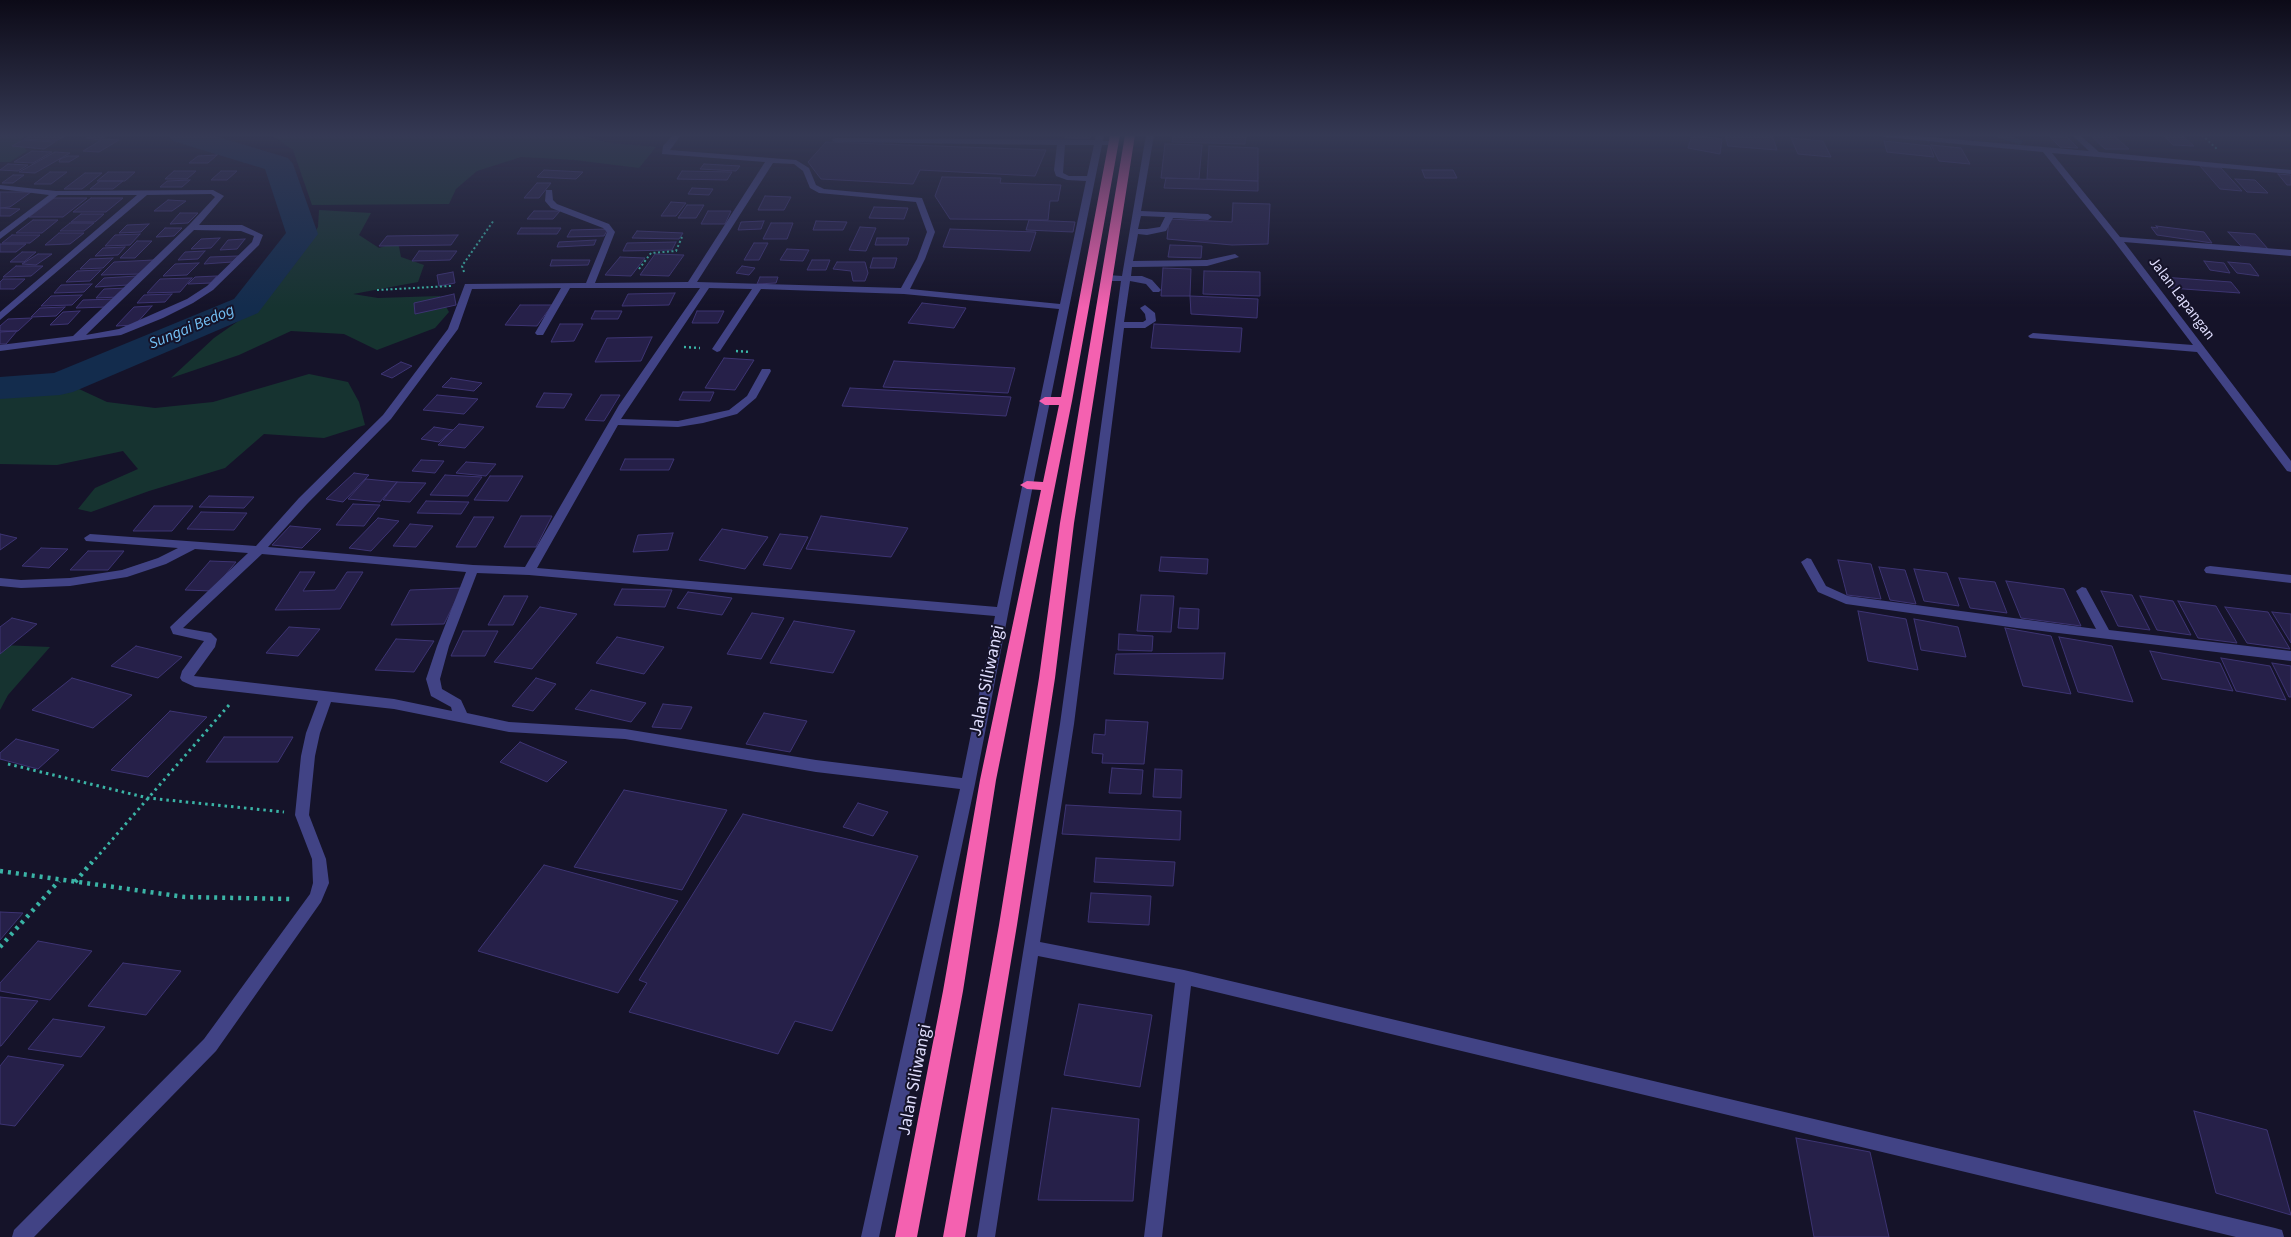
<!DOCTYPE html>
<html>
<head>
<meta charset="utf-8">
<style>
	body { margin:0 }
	canvas { display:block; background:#151329 }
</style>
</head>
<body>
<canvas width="2291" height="1237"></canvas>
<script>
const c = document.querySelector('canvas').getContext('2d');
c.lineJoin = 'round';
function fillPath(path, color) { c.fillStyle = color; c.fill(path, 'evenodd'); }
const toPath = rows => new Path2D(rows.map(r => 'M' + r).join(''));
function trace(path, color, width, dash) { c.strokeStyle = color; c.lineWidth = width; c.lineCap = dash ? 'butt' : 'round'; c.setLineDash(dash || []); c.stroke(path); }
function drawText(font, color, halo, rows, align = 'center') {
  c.font = font + ' "Source Sans 3",sans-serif'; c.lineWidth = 4; c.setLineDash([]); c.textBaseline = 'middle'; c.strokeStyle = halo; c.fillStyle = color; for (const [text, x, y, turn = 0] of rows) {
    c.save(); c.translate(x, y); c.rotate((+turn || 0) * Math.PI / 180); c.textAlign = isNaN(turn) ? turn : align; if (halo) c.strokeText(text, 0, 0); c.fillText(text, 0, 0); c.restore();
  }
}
fillPath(toPath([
	[0,135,26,135,20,141,27,151,10,162,0,162],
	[271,135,579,135,611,143,656,147,639,168,575,160,521,157,477,171,456,189,449,204,312,205,293,150],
	[319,210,371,213,359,235,379,248,398,242,401,257,424,265,418,282,353,294,378,298,440,296,449,312,435,328,377,350,344,334,291,331,239,355,171,378,214,338,264,303,298,260,318,227],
	[309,374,348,382,359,402,365,425,324,438,264,434,225,468,149,491,91,512,78,509,95,488,138,469,123,451,57,465,0,464,0,394,79,389,107,402,155,408,213,402],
	[0,645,50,647,8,695,0,710]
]), '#163330');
trace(toPath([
	[1998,135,2020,142]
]), '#132c4d', 5);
fillPath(toPath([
	[169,135,212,135,288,158,293,164,318,234,258,313,73,392,60,395,0,399,0,377,54,373,234,299,286,233,265,169,173,141,169,135]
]), '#132c4d');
const building = toPath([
	[32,135,67,135,56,141,24,139,32,135],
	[93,135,108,135,99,140,86,138,93,135],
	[1066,135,1091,135,1090,139,1065,138,1066,135],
	[1173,135,1246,135,1245,144,1172,142,1173,135],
	[1692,135,1722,139,1720,154,1688,148,1692,135],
	[1725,135,1772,135,1777,150,1728,146,1725,135],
	[2090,135,2113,135,2129,149,2105,149,2090,135],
	[2163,135,2182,135,2194,146,2173,145,2163,135],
	[2049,136,2067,137,2078,148,2060,147,2049,136],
	[1791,138,1823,141,1831,157,1798,154,1791,138],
	[103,139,119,140,99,152,83,151,103,139],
	[23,140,55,142,44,149,12,146,23,140],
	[1884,141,1930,146,1934,157,1887,152,1884,141],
	[826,142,1046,150,1035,176,920,170,913,184,821,179,808,162,826,142],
	[1165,144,1202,145,1199,179,1161,178,1165,144],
	[1931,145,1961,148,1970,164,1939,161,1931,145],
	[1209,146,1258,148,1258,181,1207,179,1209,146],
	[32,151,52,152,33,163,14,162,32,151],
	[55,152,70,153,35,173,19,172,55,152],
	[217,155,208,163,189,163,198,156,217,155],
	[68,156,79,156,69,162,59,162,60,159,68,156],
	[8,164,28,165,18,171,0,170,8,164],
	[704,164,740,166,736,171,700,169,704,164],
	[2200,166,2221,168,2242,191,2220,189,2200,166],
	[544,170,583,172,576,179,537,177,544,170],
	[1422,170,1453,170,1457,178,1425,178,1422,170],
	[174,171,196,171,187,179,165,179,174,171],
	[221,171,237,171,227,180,211,180,221,171],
	[682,171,732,172,727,180,677,179,682,171],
	[50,172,67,172,51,184,34,184,50,172],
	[108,172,135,172,125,181,97,181,108,172],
	[85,173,102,173,82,189,64,189,85,173],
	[2278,174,2291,175,2291,185,2287,185,2278,174],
	[13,175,24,175,13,183,2,183,13,175],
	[942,177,1001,178,1000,183,1061,185,1058,201,1050,201,1048,220,950,219,935,196,942,177],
	[1166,178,1258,181,1258,191,1164,188,1166,178],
	[2235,179,2255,180,2268,193,2247,192,2235,179],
	[190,180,182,187,160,187,167,181,190,180],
	[100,181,123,181,113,189,90,189,100,181],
	[537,183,551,183,539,198,524,198,537,183],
	[692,188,713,189,709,195,688,194,692,188],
	[0,192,31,192,10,207,0,208,0,192],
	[765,196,791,197,784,210,758,210,765,196],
	[54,198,87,198,63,217,29,217,54,198],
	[91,198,123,198,106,212,73,212,91,198],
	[168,200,186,201,172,211,154,211,168,200],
	[671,202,686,203,676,216,661,216,671,202],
	[1233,203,1270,204,1268,244,1232,245,1167,239,1169,219,1232,222,1233,203],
	[687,205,704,205,696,218,678,218,687,205],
	[874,207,908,208,904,219,869,218,874,207],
	[0,208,20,209,10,216,0,216,0,208],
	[534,211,560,211,553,219,527,219,534,211],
	[708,211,731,211,725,224,701,224,708,211],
	[180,213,198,213,188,223,170,224,180,213],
	[81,214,104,214,95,222,71,222,81,214],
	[33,220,58,220,42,233,16,233,33,220],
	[1029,220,1075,222,1073,232,1026,230,1029,220],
	[764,221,761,229,738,230,741,222,764,221],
	[816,221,847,222,843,230,813,230,816,221],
	[70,223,94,223,84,231,60,231,70,223],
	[771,223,793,223,787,239,763,239,771,223],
	[149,224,141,232,119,233,127,225,149,224],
	[2156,226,2204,232,2212,243,2157,235,2151,227,2158,228,2156,226],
	[860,227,876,228,866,251,849,250,860,227],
	[165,228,182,228,174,236,156,237,165,228],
	[521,228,561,228,557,234,517,234,521,228],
	[608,229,604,236,567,237,571,230,608,229],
	[950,229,1036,232,1030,251,943,247,950,229],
	[637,231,683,233,679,239,632,238,637,231],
	[2228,232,2255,234,2268,249,2241,246,2228,232],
	[59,233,84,233,70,244,45,245,59,233],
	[140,234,130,245,105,246,115,235,140,234],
	[12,235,40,235,30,243,2,243,12,235],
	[458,235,451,245,379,246,387,236,458,235],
	[220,238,211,248,191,249,201,239,220,238],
	[877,238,909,238,907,245,875,245,877,238],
	[245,239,237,249,220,250,228,240,245,239],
	[596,240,594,245,557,247,559,242,596,240],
	[137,241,152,241,135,258,120,258,137,241],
	[676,242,672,250,623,251,627,243,676,242],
	[754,243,768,243,759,260,744,260,754,243],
	[0,244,26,244,16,252,0,252,0,244],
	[1170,245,1202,246,1201,258,1168,257,1170,245],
	[125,247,118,255,95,256,103,248,125,247],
	[787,249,809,250,803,261,780,260,787,249],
	[205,251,198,259,178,260,185,252,205,251],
	[419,251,457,251,450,260,412,261,419,251],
	[22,252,36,252,24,262,10,262,22,252],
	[38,254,52,254,36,265,22,264,38,254],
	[655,254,684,255,669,276,640,275,655,254],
	[238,256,232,262,204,264,210,257,238,256],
	[620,257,645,258,631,276,605,275,620,257],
	[113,258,103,268,80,269,90,259,113,258],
	[873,258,897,258,894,268,870,268,873,258],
	[154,260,141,274,101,275,114,262,154,260],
	[552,260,590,260,588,265,550,266,552,260],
	[812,260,830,260,826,270,807,270,812,260],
	[2204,261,2224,263,2230,273,2210,270,2204,261],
	[837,262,865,262,868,273,865,281,853,281,851,271,833,269,837,262],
	[2228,262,2250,264,2259,276,2237,273,2228,262],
	[199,263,187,275,163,276,175,264,199,263],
	[16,266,43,266,31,276,3,277,16,266],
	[742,266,755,268,749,275,736,273,742,266],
	[1163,268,1191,269,1190,296,1161,296,1163,268],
	[101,270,90,281,66,282,77,271,101,270],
	[1204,271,1260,272,1260,296,1203,294,1204,271],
	[453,272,455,283,439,286,437,275,453,272],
	[137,276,128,285,95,287,104,278,137,276],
	[217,276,211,283,188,284,195,277,217,276],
	[760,277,778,277,776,283,757,284,760,277],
	[2162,277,2231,282,2240,293,2170,288,2162,277],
	[192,278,180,292,147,293,160,279,192,278],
	[3,279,25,279,14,289,0,289,0,282,3,279],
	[92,284,84,292,54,293,61,285,92,284],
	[127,288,119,297,96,298,104,289,127,288],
	[675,293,669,305,622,306,628,294,675,293],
	[172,294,165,302,137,303,144,295,172,294],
	[454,294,456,305,415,314,414,303,454,294],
	[82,295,72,305,41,306,51,296,82,295],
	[1190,296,1258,299,1257,318,1191,314,1190,296],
	[115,299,107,307,76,308,83,300,115,299],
	[922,303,966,308,954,328,908,323,922,303],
	[520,305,552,305,537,326,505,325,520,305],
	[152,306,135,325,116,326,134,307,152,306],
	[65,307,56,316,31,317,40,308,65,307],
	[80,311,68,324,50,325,63,312,80,311],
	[595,311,622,311,618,319,591,319,595,311],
	[697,311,724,311,718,323,692,323,697,311],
	[32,318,18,331,0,331,0,326,8,319,32,318],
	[560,324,583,324,574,341,551,342,560,324],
	[1154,324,1242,328,1240,352,1151,348,1154,324],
	[17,331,6,344,0,344,0,332,17,331],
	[652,337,641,361,595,362,607,338,652,337],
	[724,358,754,360,735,390,705,388,724,358],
	[894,361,1015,368,1008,393,883,387,894,361],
	[401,362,412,366,392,378,381,374,401,362],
	[451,378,482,383,474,391,442,387,451,378],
	[850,388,1011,397,1006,416,842,406,850,388],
	[683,392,714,392,710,401,679,400,683,392],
	[544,393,572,394,564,408,536,407,544,393],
	[437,395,478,399,464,414,423,410,437,395],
	[601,395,620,395,604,421,585,420,601,395],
	[459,424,484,427,465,448,438,445,459,424],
	[434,427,453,430,439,442,421,439,434,427],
	[625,459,674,459,669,470,620,470,625,459],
	[421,460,444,461,435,473,412,471,421,460],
	[466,462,496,464,486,476,456,473,466,462],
	[354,473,369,475,343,502,326,499,354,473],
	[445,475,482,477,468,496,430,495,445,475],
	[490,476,523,476,508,501,474,500,490,476],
	[366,479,397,482,380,502,348,499,366,479],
	[397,482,426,483,410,502,383,500,397,482],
	[209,496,254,497,244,508,199,507,209,496],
	[426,501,469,502,461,514,417,513,426,501],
	[353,504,380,505,364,526,336,525,353,504],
	[154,506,193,506,172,531,133,531,154,506],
	[201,512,247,513,234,530,187,529,201,512],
	[521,516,552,516,536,547,504,547,521,516],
	[821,516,908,528,891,557,806,549,821,516],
	[474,517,494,517,476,547,456,547,474,517],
	[378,518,399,521,371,551,349,548,378,518],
	[410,524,433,526,416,547,393,546,410,524],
	[290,526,321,529,302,548,272,545,290,526],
	[722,529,768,537,745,569,699,560,722,529],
	[673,533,668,550,633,552,638,535,673,533],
	[0,534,17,538,0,550,0,534],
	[780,534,808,537,791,569,763,565,780,534],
	[41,548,68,549,49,568,22,566,41,548],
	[88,551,124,551,108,570,70,570,88,551],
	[1161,557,1208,559,1207,574,1159,571,1161,557],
	[1838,560,1871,564,1881,599,1847,595,1838,560],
	[210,561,236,562,212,591,185,590,210,561],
	[1879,567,1905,570,1916,604,1890,600,1879,567],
	[1914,569,1947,573,1959,606,1924,601,1914,569],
	[300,572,315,572,303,591,335,590,347,572,363,572,340,609,275,610,300,572],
	[1959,578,1995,582,2007,613,1970,608,1959,578],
	[2006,581,2064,589,2081,626,2021,618,2006,581],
	[462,588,444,624,391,625,410,590,462,588],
	[622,589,672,590,665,607,614,605,622,589],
	[2101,591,2132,595,2150,630,2118,626,2101,591],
	[688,592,732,598,722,615,677,608,688,592],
	[1141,595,1174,596,1171,632,1137,631,1141,595],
	[504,596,528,596,513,625,488,625,504,596],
	[2140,596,2173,601,2191,635,2157,630,2140,596],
	[2178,601,2216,606,2237,643,2198,638,2178,601],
	[540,607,577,614,532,669,494,662,540,607],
	[2225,607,2268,612,2290,649,2247,643,2225,607],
	[1180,608,1199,609,1198,629,1178,628,1180,608],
	[1858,611,1906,619,1918,670,1868,661,1858,611],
	[2272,612,2291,614,2291,643,2272,612],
	[752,613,784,618,761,659,727,654,752,613],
	[12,618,37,624,0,654,0,627,12,618],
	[1914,619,1958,627,1966,657,1921,650,1914,619],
	[794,621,855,631,833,673,770,663,794,621],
	[289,627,320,629,298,656,266,653,289,627],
	[2005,628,2051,636,2071,694,2023,686,2005,628],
	[463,631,498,631,485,656,451,656,463,631],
	[1119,634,1153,636,1152,651,1118,650,1119,634],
	[617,637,664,647,644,674,596,663,617,637],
	[2059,637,2112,646,2133,702,2078,692,2059,637],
	[396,639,434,641,414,672,375,670,396,639],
	[136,646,182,657,158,678,111,666,136,646],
	[2150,651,2220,663,2233,691,2162,679,2150,651],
	[1225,653,1223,679,1114,674,1116,654,1225,653],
	[2221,658,2270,666,2286,700,2236,691,2221,658],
	[2272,663,2291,666,2291,697,2289,697,2272,663],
	[72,678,132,695,93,728,32,710,72,678],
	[536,678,556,684,533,711,512,706,536,678],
	[591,690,646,703,631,722,575,709,591,690],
	[663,704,692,707,681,729,652,727,663,704],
	[170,711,207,717,148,777,111,770,170,711],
	[764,713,807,721,790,752,746,744,764,713],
	[1106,720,1148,722,1144,764,1102,763,1103,754,1092,753,1094,734,1105,735,1106,720],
	[224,737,293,737,278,762,206,762,224,737],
	[16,739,59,750,38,769,0,759,0,753,16,739],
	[520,742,567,762,547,782,500,762,520,742],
	[1112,768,1143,770,1141,794,1109,793,1112,768],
	[1155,769,1182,770,1181,798,1153,797,1155,769],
	[624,790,727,810,682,890,574,867,624,790],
	[858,803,888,812,873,836,843,827,858,803],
	[1066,805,1181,811,1180,840,1062,834,1066,805],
	[743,814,918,856,832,1031,795,1021,778,1054,629,1012,647,983,639,980,743,814],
	[1096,858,1175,862,1173,886,1094,882,1096,858],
	[544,865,678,901,618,993,478,951,544,865],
	[1091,893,1151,896,1149,925,1088,922,1091,893],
	[0,912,23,913,0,940,0,912],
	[38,941,92,951,50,1000,0,991,0,983,38,941],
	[123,963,181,971,146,1015,88,1006,123,963],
	[0,997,38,1001,1,1046,0,1046,0,997],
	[1079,1004,1152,1015,1140,1087,1064,1075,1079,1004],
	[53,1019,105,1027,81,1057,28,1049,53,1019],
	[8,1056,64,1065,15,1126,0,1124,0,1066,8,1056],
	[1052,1108,1139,1119,1133,1201,1038,1200,1052,1108],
	[2194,1111,2267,1130,2291,1215,2216,1193,2194,1111],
	[1796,1138,1870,1152,1889,1237,1814,1237,1796,1138]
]);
fillPath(building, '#262049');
trace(building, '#3d3473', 1);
trace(toPath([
	[2202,135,2218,150],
	[639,269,651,253,676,251,682,237],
	[464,272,462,266,494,220],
	[377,290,451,286]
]), '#3ab4a6', 2, [2, 2.5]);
trace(toPath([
	[684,347,700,348],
	[736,351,750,352]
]), '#3ab4a6', 2.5, [2, 3]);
trace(toPath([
	[8,764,148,798,284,812],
	[91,864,229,705]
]), '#3ab4a6', 3, [2.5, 4]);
trace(toPath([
	[0,871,185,897,291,899],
	[75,882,92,862],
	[0,947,59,881]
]), '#3ab4a6', 4.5, [3, 5]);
fillPath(toPath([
	[673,135,681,135,670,150,796,160,809,168,816,185,824,189,922,198,935,232,925,259,910,289,1060,304,1086,181,1067,180,1056,176,1054,170,1057,145,835,142,831,140,835,138,1095,140,1096,135,1104,135,1103,141,1113,141,1117,143,1113,145,1102,145,1033,485,975,784,879,1237,861,1237,960,789,816,772,625,739,509,732,394,709,331,702,320,733,315,756,309,815,326,859,329,883,321,902,216,1051,34,1237,12,1237,14,1230,204,1039,310,894,313,883,312,859,295,815,301,756,306,733,318,701,195,687,182,681,180,678,182,671,204,641,173,634,170,627,248,553,195,549,166,564,127,577,70,586,21,588,0,586,0,578,21,580,70,578,122,570,158,558,178,548,86,541,84,538,90,534,256,546,299,498,383,415,448,329,465,284,586,283,607,232,603,228,551,208,545,201,546,190,552,190,553,200,557,204,609,224,615,232,595,283,688,282,765,162,662,154,663,146,673,135],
	[1065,145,1094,145,1087,176,1069,176,1063,173,1065,145],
	[773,163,794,164,803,171,810,188,819,193,916,202,927,232,917,259,901,288,697,282,773,163],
	[561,288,535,333,537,335,543,335,570,288,700,288,619,405,525,567,473,565,268,547,307,504,391,419,458,329,472,289,561,288],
	[709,288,752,289,712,349,717,352,720,351,761,289,904,294,1059,309,997,607,537,568,618,425,678,427,703,423,737,414,756,398,771,371,770,369,762,369,747,396,729,410,678,421,621,419,709,288],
	[262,554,466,572,437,646,426,679,431,696,451,707,452,711,394,699,194,676,215,647,217,639,211,633,183,628,262,554],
	[477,573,529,575,995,616,962,778,816,760,625,729,509,722,467,713,461,700,442,689,440,679,449,646,477,573],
	[1146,135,1154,135,1141,211,1208,214,1212,217,1208,220,1173,218,1166,231,1147,235,1138,234,1133,261,1207,260,1235,254,1239,257,1207,266,1132,267,1131,276,1142,276,1152,280,1161,290,1159,292,1153,292,1146,284,1130,281,1124,322,1143,322,1146,320,1145,314,1140,308,1145,305,1155,313,1156,321,1145,328,1124,328,1074,724,1040,942,1184,970,2275,1228,2282,1230,2284,1237,2236,1237,1191,986,1162,1237,1144,1237,1175,983,1038,956,995,1237,977,1237,1060,724,1121,281,1107,281,1102,278,1107,275,1122,276,1146,135],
	[1141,216,1165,217,1160,227,1147,229,1138,229,1141,216],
	[1880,135,1907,135,2089,151,2072,135,2080,135,2099,152,2291,170,2291,174,2052,153,2120,237,2291,250,2291,256,2124,242,2291,461,2291,472,2287,471,2197,352,2030,338,2028,336,2033,333,2193,345,2114,241,2043,152,1884,137,1880,135],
	[0,185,56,191,213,190,224,196,199,225,242,225,263,235,259,245,213,290,193,303,163,318,121,335,0,351,0,345,73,336,189,225,215,197,211,194,147,195,0,320,0,312,137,195,58,195,0,239,0,232,49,195,0,189,0,185],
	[194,230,241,231,254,236,252,242,207,286,187,299,119,329,86,335,194,230],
	[1807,558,1811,559,1826,586,1848,596,2096,629,2076,591,2082,587,2086,588,2109,630,2291,651,2291,661,2017,628,1846,604,1818,592,1801,562,1807,558],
	[2210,566,2291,575,2291,583,2206,573,2204,570,2206,567,2210,566]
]), '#414385');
fillPath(toPath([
	[1110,135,1120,135,1072,401,996,780,963,991,917,1237,895,1237,943,991,980,780,1041,490,1027,489,1020,485,1027,481,1043,482,1059,405,1045,405,1039,401,1045,397,1061,397,1110,135],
	[1125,135,1135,135,1074,523,1055,678,1017,925,965,1237,943,1237,999,925,1039,678,1060,523,1125,135]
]), '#f461b0');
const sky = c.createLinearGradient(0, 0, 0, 308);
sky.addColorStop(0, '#0c0a17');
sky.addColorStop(0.44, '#353954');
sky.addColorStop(1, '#35395400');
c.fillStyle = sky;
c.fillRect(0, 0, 2291, 308);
drawText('15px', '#dfddfd', '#151329', [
	["Jalan Lapangan",2181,299,53]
]);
drawText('italic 16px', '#73c0f5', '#151329', [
	["Sungai Bedog",192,328,-23]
]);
drawText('18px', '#dfddfd', '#151329', [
	["Jalan Siliwangi",988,681,-78],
	["Jalan Siliwangi",916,1080,-79]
]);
</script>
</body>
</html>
